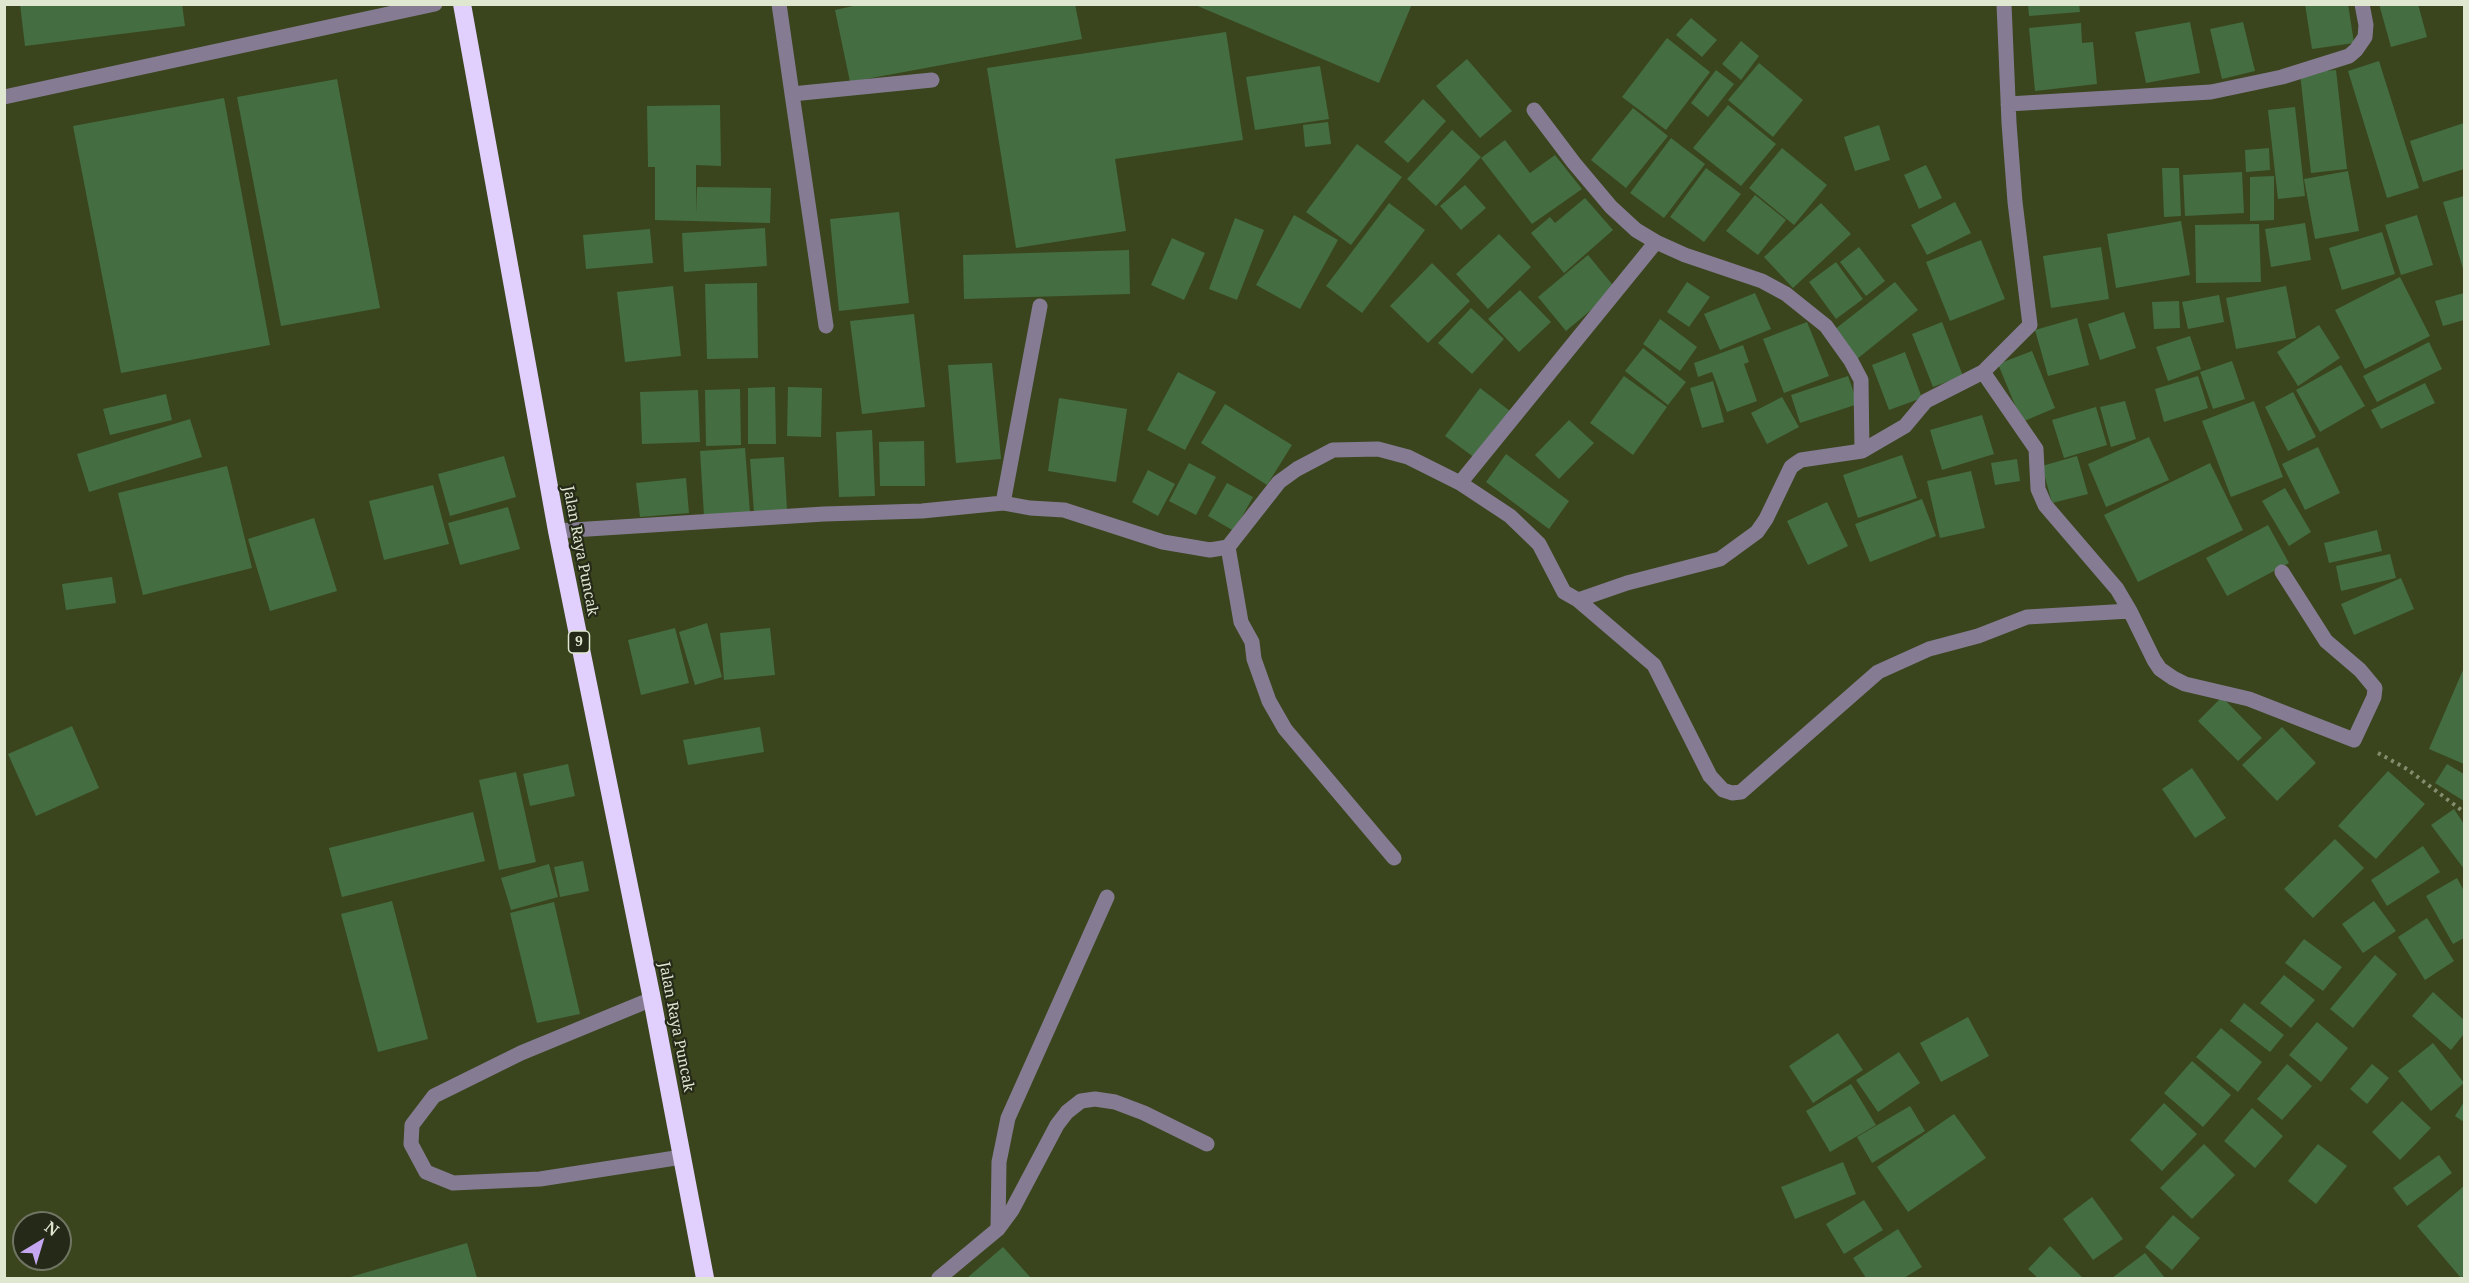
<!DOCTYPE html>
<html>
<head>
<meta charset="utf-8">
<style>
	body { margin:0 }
	#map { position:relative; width:2469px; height:1283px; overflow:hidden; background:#3a451d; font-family:"Noto Serif",serif }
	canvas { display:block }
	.frame { position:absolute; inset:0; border:6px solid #dfe7d0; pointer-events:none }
	.north { position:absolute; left:12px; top:1211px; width:60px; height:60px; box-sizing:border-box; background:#242918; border:2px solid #6f7562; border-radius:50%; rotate:38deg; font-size:16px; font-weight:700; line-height:24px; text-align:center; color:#dfe7d0 }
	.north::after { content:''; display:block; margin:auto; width:21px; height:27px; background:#c5a7f1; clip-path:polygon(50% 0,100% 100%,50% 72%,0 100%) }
</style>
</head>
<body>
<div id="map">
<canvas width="2469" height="1283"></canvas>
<div class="frame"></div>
<div class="north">N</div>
</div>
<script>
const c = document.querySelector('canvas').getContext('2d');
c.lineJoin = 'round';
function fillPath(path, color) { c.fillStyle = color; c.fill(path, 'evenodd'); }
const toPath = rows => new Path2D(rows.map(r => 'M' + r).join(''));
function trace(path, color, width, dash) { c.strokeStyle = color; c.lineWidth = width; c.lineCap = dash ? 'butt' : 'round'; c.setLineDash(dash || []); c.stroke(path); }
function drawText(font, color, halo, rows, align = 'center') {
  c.font = font + ' "Noto Serif",serif'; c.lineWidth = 4.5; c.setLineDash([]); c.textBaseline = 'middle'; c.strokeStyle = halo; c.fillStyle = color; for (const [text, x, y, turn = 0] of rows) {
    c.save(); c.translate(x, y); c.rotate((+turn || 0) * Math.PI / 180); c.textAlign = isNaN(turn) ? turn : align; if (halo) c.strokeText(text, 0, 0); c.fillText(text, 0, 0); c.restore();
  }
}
fillPath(toPath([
	[20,4,182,4,185,26,25,46],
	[862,4,1075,4,1082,39,850,82,835,10],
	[1193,4,1412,4,1379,83],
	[2028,4,2079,4,2080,12,2029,16],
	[2305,4,2348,4,2354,43,2312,49],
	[2379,4,2418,4,2427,37,2391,47],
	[1691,18,1717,40,1702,57,1676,35],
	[2190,22,2200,73,2146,83,2135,32],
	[2243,22,2255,71,2222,79,2210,29],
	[2081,23,2082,43,2093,42,2097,84,2035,91,2029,28],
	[1226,32,1243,140,1115,159,1126,231,1016,248,987,68],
	[1667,38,1710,72,1666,130,1622,97],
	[1741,41,1759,56,1741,80,1722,64],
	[1467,59,1512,111,1480,138,1436,86],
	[2379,61,2419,188,2387,198,2348,71],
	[1759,63,1803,100,1773,137,1728,100],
	[1320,66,1329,119,1255,130,1246,77],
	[1716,70,1734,84,1708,117,1691,103],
	[2336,70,2347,169,2311,173,2300,73],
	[337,79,380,308,281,326,237,97],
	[224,98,270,345,121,373,73,126],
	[1423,99,1446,121,1408,163,1384,142],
	[720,105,721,166,696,165,696,214,697,187,771,188,770,223,655,220,655,167,648,167,647,106],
	[1728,105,1776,144,1741,186,1693,148],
	[2295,107,2305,196,2278,199,2268,110],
	[1633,108,1668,136,1626,188,1591,160],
	[1328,122,1331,144,1305,147,1303,125],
	[2464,123,2464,169,2423,182,2410,141],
	[1879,125,1890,160,1855,171,1844,137],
	[1452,130,1481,157,1436,206,1407,179],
	[1671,138,1705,164,1664,218,1630,193],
	[1505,140,1530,173,1555,155,1582,189,1532,224,1481,158],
	[1357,144,1402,177,1351,245,1306,212],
	[1782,148,1827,185,1794,225,1749,188],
	[2269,148,2270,170,2246,172,2245,150],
	[1926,165,1942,198,1919,209,1904,175],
	[1706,168,1741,194,1704,242,1670,217],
	[2162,168,2179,168,2181,216,2164,217],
	[2348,171,2359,231,2315,239,2304,179],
	[2242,172,2244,213,2185,216,2183,175],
	[2274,176,2274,220,2250,221,2250,177],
	[1465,185,1486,208,1461,230,1440,206],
	[1755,195,1786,220,1758,255,1726,231],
	[2464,196,2464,272,2443,202],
	[1585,198,1613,230,1564,273,1531,233,1550,217,1555,223],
	[1955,202,1971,233,1927,255,1911,225],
	[1389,203,1425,230,1362,313,1326,286],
	[1821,203,1851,234,1793,288,1764,257],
	[899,212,909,303,839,311,830,219],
	[1294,215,1338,240,1300,309,1256,285],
	[2417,215,2433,265,2401,275,2385,225],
	[1235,218,1264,230,1237,300,1209,289],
	[2181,221,2190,275,2116,288,2107,234],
	[2305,223,2311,260,2271,267,2265,229],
	[2259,224,2261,282,2196,283,2195,225],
	[765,228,767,266,684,272,682,233],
	[650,229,653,263,586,269,583,235],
	[2382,232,2395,274,2342,290,2329,248],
	[1499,234,1531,267,1488,309,1456,274],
	[1172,238,1205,253,1184,300,1151,285],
	[1981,240,2005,299,1950,321,1926,262],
	[1859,247,1885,281,1866,296,1840,262],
	[2101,247,2109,299,2051,308,2043,256],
	[1129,250,1130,294,964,299,963,255],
	[1588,255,1616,289,1566,331,1538,297],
	[1836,262,1863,299,1836,319,1809,282],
	[1432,263,1470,301,1428,343,1390,306],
	[2400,277,2430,336,2365,369,2335,310],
	[1687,282,1710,297,1689,327,1667,312],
	[1895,282,1918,310,1857,359,1834,330],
	[757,283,758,358,707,359,705,284],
	[673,286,681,356,625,362,617,292],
	[2286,286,2296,338,2236,349,2226,298],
	[1520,290,1551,322,1519,352,1488,319],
	[1755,293,1771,329,1720,350,1704,314],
	[2464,293,2464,320,2443,326,2435,301],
	[2219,295,2224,322,2188,329,2182,302],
	[2179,301,2180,328,2154,329,2152,302],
	[1471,308,1504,339,1472,374,1438,343],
	[2124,312,2136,348,2100,360,2088,324],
	[914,314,925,407,862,414,850,321],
	[2077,318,2089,365,2048,376,2035,330],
	[1660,319,1697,347,1680,371,1643,344],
	[1807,322,1829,376,1784,393,1763,339],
	[1942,322,1963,376,1933,387,1912,334],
	[2319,325,2340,358,2298,386,2277,352],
	[2190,336,2201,369,2168,381,2156,347],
	[2429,342,2442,369,2377,402,2363,376],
	[1743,345,1749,362,1744,364,1757,401,1727,412,1712,372,1698,377,1694,363],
	[1643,348,1686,382,1668,405,1625,371],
	[2032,351,2055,408,2022,422,1998,364],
	[1905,352,1922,398,1889,410,1872,365],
	[2232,361,2245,399,2213,409,2200,372],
	[992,363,1001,459,956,463,948,365],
	[2341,365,2365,406,2320,432,2296,390],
	[1178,372,1216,392,1185,450,1147,430],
	[1624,376,1667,407,1633,455,1590,423],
	[1848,376,1858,404,1800,423,1791,395],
	[2198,376,2208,408,2164,422,2155,389],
	[1713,381,1724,422,1702,428,1690,388],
	[2425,383,2435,403,2381,429,2371,410],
	[775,387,776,444,748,444,748,388],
	[788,387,822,388,821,437,787,436],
	[1480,388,1510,411,1475,458,1445,436],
	[740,389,741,445,706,446,705,390],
	[698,390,700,442,642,444,640,392],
	[2293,392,2316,437,2288,451,2265,407],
	[166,394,172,420,110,435,103,409],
	[1782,397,1799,427,1767,444,1751,413],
	[1059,398,1127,409,1116,482,1048,471],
	[2125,401,2136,439,2111,447,2100,407],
	[2254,401,2283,477,2231,497,2202,421],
	[1225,404,1292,445,1267,485,1201,443],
	[2096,407,2107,445,2064,458,2052,420],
	[1982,415,1994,454,1942,470,1930,430],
	[190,419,202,457,89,492,77,454],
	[1569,420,1594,443,1559,479,1535,455],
	[872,430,875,496,839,497,836,432],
	[2149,437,2169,480,2106,507,2088,464],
	[924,441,925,486,880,486,879,442],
	[2318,447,2340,493,2305,510,2282,464],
	[745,448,750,513,704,516,700,451],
	[1506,454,1569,501,1549,529,1486,482],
	[1902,455,1917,498,1858,518,1843,475],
	[504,456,516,497,450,516,438,474],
	[2077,456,2088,494,2052,503,2042,466],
	[784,457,787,510,754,513,750,459],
	[2017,459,2020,481,1995,485,1991,463],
	[1189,463,1216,477,1196,515,1169,501],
	[2210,463,2243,530,2138,582,2104,515],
	[227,466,252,568,143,595,118,493],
	[1148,470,1175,484,1158,516,1132,502],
	[1971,471,1985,528,1940,538,1927,481],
	[686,478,689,513,640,517,636,483],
	[1227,483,1253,497,1234,531,1208,516],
	[433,485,449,544,384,560,369,501],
	[2285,488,2311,532,2289,546,2262,501],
	[1922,499,1936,536,1870,562,1855,524],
	[1827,502,1848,546,1808,565,1787,521],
	[508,507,520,549,460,565,448,523],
	[314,518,337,591,270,611,248,539],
	[2268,525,2289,563,2227,596,2206,558],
	[2377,530,2382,551,2329,563,2324,543],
	[2390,554,2396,578,2341,591,2336,566],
	[112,577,116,603,66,610,62,584],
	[2401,578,2414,609,2354,635,2341,604],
	[707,623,722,677,695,685,679,632],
	[675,628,689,683,641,695,628,640],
	[770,628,775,675,724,680,720,633],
	[2463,670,2464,671,2464,764,2429,749],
	[2222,697,2262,738,2238,761,2198,721],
	[72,726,99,788,36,816,8,754],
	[760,727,764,752,688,765,683,740],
	[2282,727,2316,763,2277,801,2242,765],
	[568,764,575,796,530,806,523,774],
	[2447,764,2464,774,2464,801,2435,783],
	[2192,768,2226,818,2195,838,2162,789],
	[2388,771,2425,804,2376,859,2338,826],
	[516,772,536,862,499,870,479,780],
	[2454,809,2464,824,2464,869,2431,825],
	[473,812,485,861,342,897,329,848],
	[2335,839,2364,868,2313,918,2284,889],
	[2423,846,2440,872,2387,906,2371,880],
	[583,861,589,891,560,897,554,867],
	[549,864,558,897,511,910,501,878],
	[2457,878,2464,891,2464,938,2453,944,2426,896],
	[392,901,428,1039,378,1052,341,914],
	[2374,901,2396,931,2363,953,2342,924],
	[554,902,580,1014,537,1023,510,913],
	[2427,918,2454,961,2425,980,2398,937],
	[2304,939,2342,967,2323,991,2285,963],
	[2375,955,2397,974,2353,1028,2330,1009],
	[2284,975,2315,1000,2291,1028,2260,1003],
	[2433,992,2464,1020,2464,1034,2451,1050,2412,1016],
	[2244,1003,2284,1035,2270,1052,2230,1021],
	[1968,1017,1989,1056,1941,1082,1920,1043],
	[2317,1022,2348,1048,2321,1082,2289,1055],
	[2221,1028,2262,1062,2238,1092,2196,1057],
	[1838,1033,1863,1070,1813,1103,1789,1066],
	[2433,1043,2464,1083,2431,1111,2398,1071],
	[1899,1052,1920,1083,1878,1112,1856,1080],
	[2192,1061,2231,1095,2203,1127,2164,1093],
	[2287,1064,2312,1086,2282,1120,2257,1099],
	[2372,1064,2389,1078,2367,1104,2350,1089],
	[1851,1084,1876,1125,1830,1152,1806,1111],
	[2402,1101,2431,1128,2400,1160,2372,1132],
	[2464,1102,2464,1122,2455,1116],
	[2164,1103,2197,1134,2162,1171,2130,1140],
	[1910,1106,1925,1131,1872,1163,1857,1137],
	[2252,1108,2283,1136,2255,1168,2224,1141],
	[1954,1114,1986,1158,1908,1212,1877,1167],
	[2204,1144,2235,1175,2192,1219,2160,1188],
	[2318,1144,2347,1166,2316,1204,2288,1181],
	[2439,1155,2452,1173,2407,1206,2393,1188],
	[1843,1162,1856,1194,1795,1219,1781,1187],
	[2464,1186,2464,1275,2461,1278,2417,1226],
	[2092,1197,2123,1239,2093,1260,2063,1219],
	[1864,1200,1883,1230,1844,1254,1826,1224],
	[2173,1215,2200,1238,2172,1270,2145,1247],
	[1898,1229,1922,1267,1904,1278,1866,1278,1853,1258],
	[467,1243,477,1278,347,1278],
	[2050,1246,2083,1278,2038,1278,2028,1269],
	[1003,1247,1031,1278,967,1278],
	[2145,1253,2165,1278,2112,1278]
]), '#446d41');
trace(toPath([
	[2378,753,2407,769,2464,812]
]), '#848e6e', 4, [3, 4.5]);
trace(toPath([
	[779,4,792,94,932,80],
	[2004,4,2009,123,2015,202,2030,325,1983,372,2036,449,2038,489,2045,505,2117,589,2130,611,2154,660,2160,669,2173,678,2185,684,2249,699,2354,740,2374,697,2375,688,2360,670,2326,641,2282,572],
	[792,94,826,326],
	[4,97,435,4],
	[2008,104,2211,92,2282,77,2349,56,2356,50,2365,37,2366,25,2362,4],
	[1534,110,1574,163,1611,207,1636,230,1656,242,1685,255,1762,281,1786,294,1826,326,1851,361,1861,380,1862,451],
	[1460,483,1656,242],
	[1003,503,1040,306],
	[557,531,824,514,922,511,1003,503,1030,508,1064,510,1163,542,1210,550,1228,547,1279,482,1297,469,1333,450,1378,449,1408,457,1460,483,1510,516,1539,544,1564,592,1578,600,1627,583,1720,559,1757,532,1766,519,1791,467,1795,464,1801,460,1862,451,1905,426,1926,401,1983,372],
	[1228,547,1241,622,1252,642,1254,659,1269,701,1285,729,1394,858],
	[1578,600,1654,665,1710,776,1723,790,1732,793,1741,792,1878,672,1929,649,1978,636,2027,617,2130,611],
	[652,999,521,1053,434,1096,412,1125,411,1144,426,1172,453,1183,540,1179,682,1157],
	[998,1229,999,1162,1008,1118,1107,897],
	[939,1278,998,1229,1012,1210,1057,1125,1067,1112,1081,1101,1095,1099,1115,1102,1144,1113,1207,1144]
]), '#857c93', 15);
trace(toPath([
	[462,4,557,531,652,999,705,1278]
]), '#e1cffd', 18);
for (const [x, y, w] of [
	[579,642,21]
]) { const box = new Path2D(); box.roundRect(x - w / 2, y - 11, w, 22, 4.5); c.fillStyle = '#242918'; c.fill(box); trace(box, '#dfe7d0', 1.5); }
drawText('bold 14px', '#dfe7d0', null, [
	["9",579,642]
]);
drawText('15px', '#dfe7d0', '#242918', [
	["Jalan Raya Puncak",580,551,79],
	["Jalan Raya Puncak",676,1027,79]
]);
</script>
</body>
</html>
